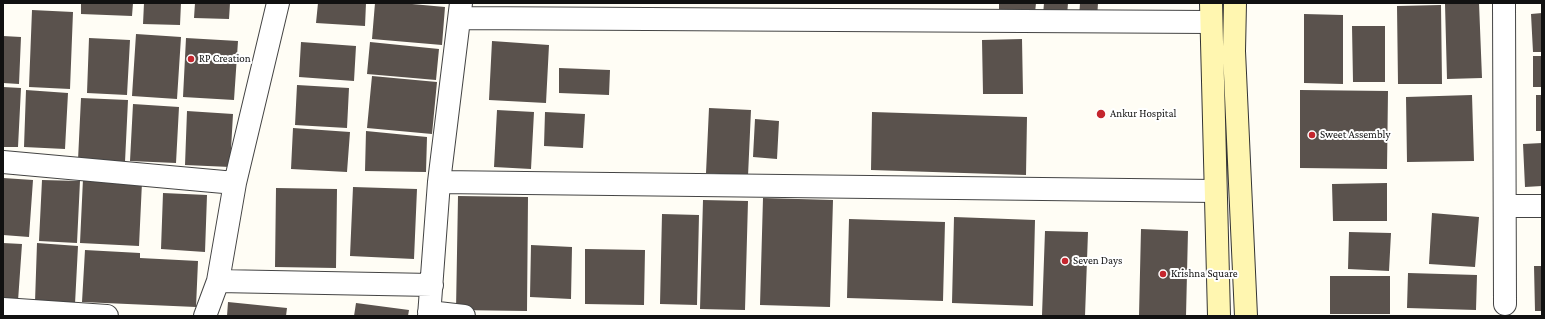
<!DOCTYPE html>
<html>
<head>
<meta charset="utf-8">
<style>
	body { margin:0 }
	#map { position:relative; width:1545px; height:319px; overflow:hidden; background:#fffdf5; font-family:"Crimson Pro",serif }
	canvas { display:block }
	.frame { position:absolute; inset:0; border:4px solid #111; pointer-events:none }
</style>
</head>
<body>
<div id="map">
<canvas width="1545" height="319"></canvas>
<div class="frame"></div>
</div>
<script>
const c = document.querySelector('canvas').getContext('2d');
c.lineJoin = 'round';
function fillPath(path, color) { c.fillStyle = color; c.fill(path, 'evenodd'); }
const toPath = rows => new Path2D(rows.map(r => 'M' + r).join(''));
function trace(path, color, width, dash) { c.strokeStyle = color; c.lineWidth = width; c.lineCap = dash ? 'butt' : 'round'; c.setLineDash(dash || []); c.stroke(path); }
function drawText(font, color, halo, rows, align = 'center') {
  c.font = font + ' "Crimson Pro",serif'; c.lineWidth = 4; c.setLineDash([]); c.textBaseline = 'middle'; c.strokeStyle = halo; c.fillStyle = color; for (const [text, x, y, turn = 0] of rows) {
    c.save(); c.translate(x, y); c.rotate((+turn || 0) * Math.PI / 180); c.textAlign = isNaN(turn) ? turn : align; if (halo) c.strokeText(text, 0, 0); c.fillText(text, 0, 0); c.restore();
  }
}
fillPath(toPath([
	[81,3,133,3,132,16,81,14],
	[144,3,181,3,180,25,143,24],
	[195,3,230,3,229,19,194,18],
	[318,3,366,3,365,26,316,23],
	[375,3,401,3,445,7,442,45,372,39],
	[999,3,1036,3,1035,13,999,12],
	[1044,3,1068,3,1067,16,1043,15],
	[1080,3,1098,3,1097,19,1079,18],
	[1479,3,1482,78,1447,79,1445,4],
	[1441,5,1442,84,1398,84,1397,6],
	[32,10,73,12,70,89,29,87],
	[1542,13,1542,52,1533,52,1531,14],
	[1304,14,1343,15,1343,84,1304,83],
	[1352,26,1385,26,1385,82,1353,82],
	[136,34,181,37,177,99,132,96],
	[3,36,21,37,19,84,3,83],
	[89,38,130,40,127,95,87,93],
	[186,38,238,41,234,100,183,97],
	[1022,39,1023,94,983,94,982,40],
	[492,41,549,45,546,103,489,100],
	[301,42,356,46,354,81,299,77],
	[370,42,439,49,436,80,367,74],
	[1533,56,1542,56,1542,87,1533,87],
	[559,68,610,70,609,95,559,93],
	[372,76,437,82,432,134,367,128],
	[297,85,349,88,347,128,295,125],
	[3,87,21,88,18,147,3,147],
	[26,90,68,93,65,149,24,147],
	[1300,90,1388,91,1387,169,1300,168],
	[1472,95,1474,161,1407,162,1406,97],
	[1536,95,1542,95,1542,131,1536,131],
	[81,98,128,100,125,162,78,160],
	[133,104,179,107,176,163,130,161],
	[709,108,751,110,748,176,706,173],
	[497,110,534,112,531,169,494,167],
	[187,111,233,114,230,167,185,165],
	[545,112,585,114,583,148,544,146],
	[872,112,1027,117,1026,175,871,170],
	[755,119,779,121,777,159,753,157],
	[293,128,350,132,347,172,291,169],
	[366,131,427,137,426,172,365,171],
	[1542,143,1542,186,1525,187,1523,144],
	[3,178,33,180,29,237,3,235],
	[83,179,142,182,139,246,80,243],
	[42,180,80,181,77,243,39,241],
	[1387,183,1387,221,1333,221,1332,184],
	[353,187,417,189,414,259,350,256],
	[276,188,337,189,336,268,275,267],
	[163,193,207,195,205,252,161,249],
	[458,196,528,197,527,311,456,310],
	[763,198,833,200,830,307,760,305],
	[703,200,748,201,745,310,700,309],
	[1432,213,1479,217,1475,267,1429,264],
	[662,214,699,215,697,305,660,304],
	[954,217,1035,220,1033,306,952,303],
	[849,219,945,222,943,301,847,298],
	[1141,229,1188,231,1186,316,1139,316],
	[1045,231,1088,232,1085,316,1042,315],
	[1349,232,1391,233,1389,271,1348,269],
	[3,243,22,244,18,301,3,300],
	[37,243,78,246,75,304,35,302],
	[531,245,572,247,571,299,530,297],
	[585,249,645,250,644,305,585,304],
	[85,250,140,253,140,265,140,258,198,261,196,307,82,302],
	[1534,266,1542,266,1542,311,1535,311],
	[1408,273,1477,275,1476,310,1407,308],
	[1330,276,1390,276,1390,314,1330,314],
	[228,302,287,308,286,316,227,316],
	[356,303,409,310,408,316,354,316]
]), '#5a524d');
const street = toPath([
	[1504,3,1505,304],
	[460,18,1210,22],
	[3,162,235,183],
	[439,182,1215,191],
	[1505,206,1542,206],
	[218,281,432,285],
	[3,309,107,316],
	[429,312,464,316],
	[205,316,218,281,235,183,278,3],
	[429,316,439,182,461,3]
]);
const secondary = toPath([
	[1211,3,1219,316],
	[1235,3,1234,51,1246,316]
]);
trace(street, '#444', 24);
trace(secondary, '#333', 24);
trace(street, '#fff', 22);
trace(secondary, '#fff6b0', 22);
for (const [x, y, r, color] of [
	[191,59,4,"#c4262e"],
	[1101,114,5,"#c4262e"],
	[1312,135,4,"#c4262e"],
	[1065,261,4,"#c4262e"],
	[1163,274,4,"#c4262e"]
]) { const dot = new Path2D(); dot.arc(x, y, r, 0, 2 * Math.PI); c.fillStyle = color; c.fill(dot); trace(dot, '#fff', 1.5); }
drawText('11px', '#111', '#fff', [
	["RP Creation",199,59],
	["Ankur Hospital",1110,114],
	["Sweet Assembly",1320,135],
	["Seven Days",1073,261],
	["Krishna Square",1171,274]
], 'left');
</script>
</body>
</html>
